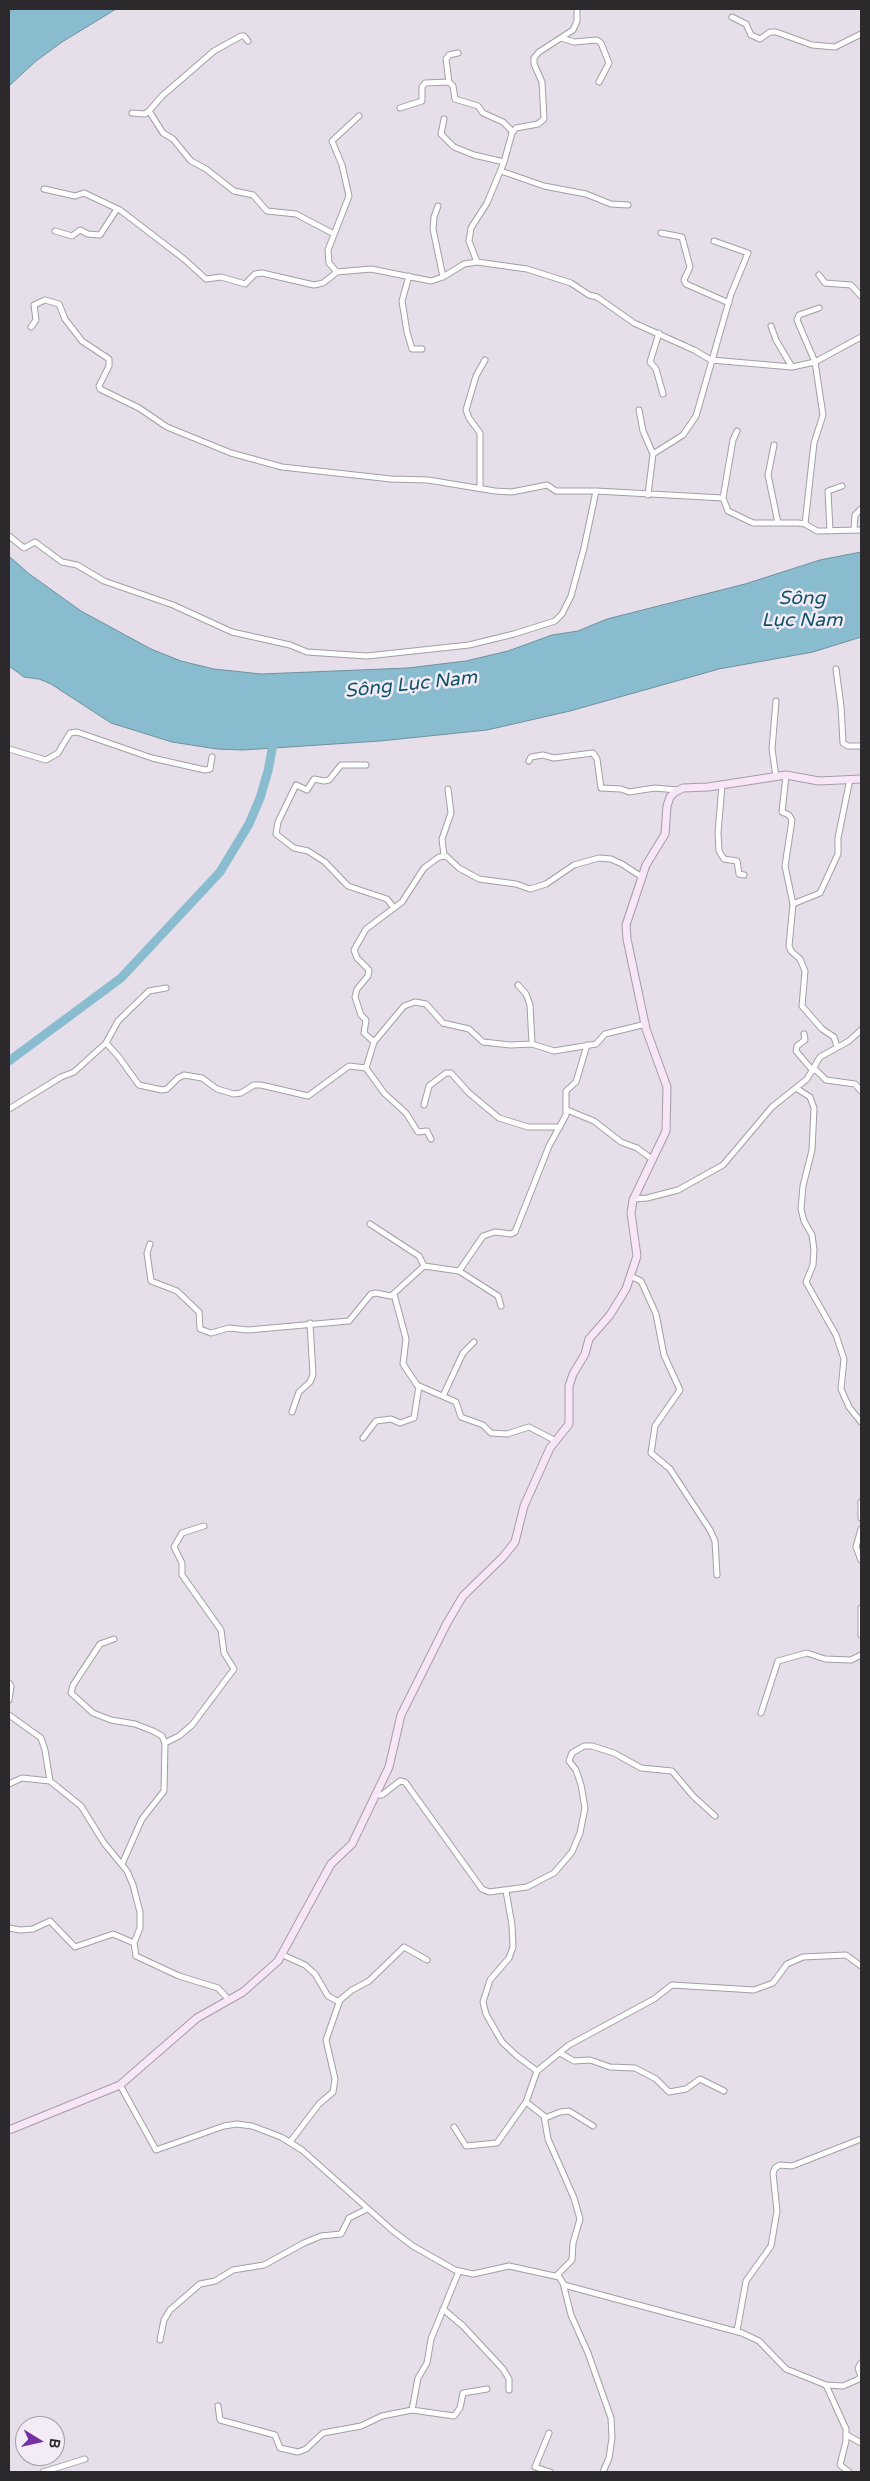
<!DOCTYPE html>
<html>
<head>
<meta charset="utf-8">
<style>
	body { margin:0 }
	#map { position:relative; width:870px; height:2481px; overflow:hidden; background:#e6dfe9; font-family:"Varela Round",sans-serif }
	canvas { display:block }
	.frame { position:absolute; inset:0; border:10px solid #2c292d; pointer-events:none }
	.north { position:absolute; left:15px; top:2416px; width:50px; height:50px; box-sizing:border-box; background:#f3ecf6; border:1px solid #a39ea6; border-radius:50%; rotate:99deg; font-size:14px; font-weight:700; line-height:20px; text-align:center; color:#2c292d }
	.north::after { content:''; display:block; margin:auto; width:18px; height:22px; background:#7530a4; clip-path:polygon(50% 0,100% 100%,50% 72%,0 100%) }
</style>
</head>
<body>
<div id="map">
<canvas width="870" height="2481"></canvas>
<div class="frame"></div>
<div class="north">B</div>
</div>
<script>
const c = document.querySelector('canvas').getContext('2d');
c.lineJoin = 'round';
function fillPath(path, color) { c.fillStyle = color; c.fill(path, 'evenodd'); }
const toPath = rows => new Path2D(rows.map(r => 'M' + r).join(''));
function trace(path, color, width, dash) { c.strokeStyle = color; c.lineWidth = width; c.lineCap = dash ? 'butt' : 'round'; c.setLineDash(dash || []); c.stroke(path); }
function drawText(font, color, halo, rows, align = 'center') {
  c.font = font + ' "Varela Round",sans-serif'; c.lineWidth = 5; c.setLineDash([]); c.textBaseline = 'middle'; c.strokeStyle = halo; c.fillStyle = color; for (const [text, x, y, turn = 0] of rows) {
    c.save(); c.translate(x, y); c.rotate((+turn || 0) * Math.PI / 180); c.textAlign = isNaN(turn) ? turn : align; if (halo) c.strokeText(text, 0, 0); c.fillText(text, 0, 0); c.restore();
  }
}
const water = toPath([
	[9,9,116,9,62,42,36,61,9,86,9,9],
	[861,552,861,637,813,652,719,669,570,711,487,730,380,741,243,750,217,749,172,742,111,723,51,684,39,679,24,677,9,666,9,556,28,573,81,611,151,649,181,661,214,669,261,674,408,668,466,661,508,651,552,635,578,631,607,619,745,584,820,560,861,552]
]);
fillPath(water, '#8abccf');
trace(water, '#6e909e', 1);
trace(toPath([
	[9,1061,121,978,220,872,249,824,260,798,268,771,274,739]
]), '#8abccf', 9);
const street = toPath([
	[577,9,577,21,573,30,539,52,534,58,534,64,542,82,544,119,538,124,516,128,512,133,504,162,487,203,471,228,469,241,477,262,527,269,571,283,589,295,597,297,634,323,694,350,711,360,792,367,815,362,861,337],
	[732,17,746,24,751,35,760,39,770,32,776,32,812,45,835,47,861,34],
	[561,38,574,42,597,40,601,43,609,63,599,82],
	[449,82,446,59,449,55,458,53],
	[400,108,422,101,422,87,425,83,449,82,453,86,455,99,478,106,483,113,503,122,513,132],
	[149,111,163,133,173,139,191,161,206,169,234,191,253,195,267,211,296,214,334,234],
	[132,113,145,114,149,111,162,96,214,51,241,36,244,36,248,41],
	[444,119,441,134,454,147,474,155,504,162],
	[501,171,544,186,586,194,611,204,628,205],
	[44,189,75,196,84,193,120,210,184,259,206,279,221,277,245,284,255,274,262,273,314,285,323,283,337,272,371,269,431,281,443,277,464,264,477,262],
	[438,206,434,217,433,229,443,277],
	[55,231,72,236,80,230,88,234,100,235,117,209],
	[661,233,682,237,690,267,684,280,686,284,729,303],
	[337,272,329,263,328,250,349,196,342,165,332,141,359,116],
	[819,275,825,283,851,285,861,296],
	[409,276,402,301,407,332,412,349,422,349],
	[771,326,776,340,792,367],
	[31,327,36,320,34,305,45,300,59,304,65,319,82,341,109,359,109,366,99,386,100,389,139,408,167,427,231,453,282,467,391,479,428,480,495,491,512,492,547,485,556,491,596,491],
	[659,333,650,362,656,369,663,394],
	[639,410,643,431,653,454],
	[774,445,768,475,778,523],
	[480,488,480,433,469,418,466,410,476,376,485,360],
	[648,495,653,454,683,435,696,416,731,294,748,253,714,241],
	[723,498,733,440,737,431],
	[805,524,814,443,823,415,815,362,797,320,799,315,819,308],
	[854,529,855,515,861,509],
	[830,531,828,491,842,486],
	[9,536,24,548,35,542,62,562,77,565,104,581,173,605,232,632,290,645,307,652,367,656,469,645,514,634,555,621,562,614,571,596,584,548,596,491,723,498,728,511,753,523,798,523,805,524,817,531,861,530],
	[836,669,841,706,843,743,848,746,861,746],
	[9,749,46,760,58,753,70,733,77,732,152,758,205,770,210,769,212,757],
	[529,761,531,757,543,755,554,758,593,753,597,759,601,788,621,789,629,792,655,788,677,790],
	[366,765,341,765,329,780,324,781,314,779,307,790,296,785,278,822,276,834,294,848,308,851,325,862,348,886,387,899,394,908],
	[786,775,782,812,789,815,792,820,785,866,793,904],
	[776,777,772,749,776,701],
	[722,785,718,833,719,851,724,859,737,861,739,874,744,875],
	[444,855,442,839,451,813,448,789],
	[518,985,526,994,530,1005,532,1044],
	[804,1034,805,1040,797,1046,796,1051,813,1071],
	[374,1042,364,1033,366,1020,361,1015,355,997,357,989,368,976,369,970,357,958,354,950,366,929,402,902,424,868,439,857,446,856,459,868,479,879,516,884,530,889,546,884,574,865,599,858,611,859,622,864,642,877],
	[106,1043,118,1021,149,991,166,988],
	[837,1047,834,1037,822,1029,802,1006,805,971,800,959,791,951,789,946,793,904,820,893,838,854,838,838,850,779],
	[814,1068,826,1080,855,1084,861,1091],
	[796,1088,810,1097,814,1108,812,1150,803,1186,801,1209,804,1221,812,1235,814,1250,813,1265,806,1282,836,1335,844,1359,841,1389,849,1407,861,1422],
	[424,1105,429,1086,446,1073,451,1073,469,1093,499,1118,528,1127,560,1127],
	[9,1109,61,1077,74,1072,106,1043,118,1056,139,1085,162,1090,167,1089,178,1078,184,1075,202,1078,217,1089,234,1094,241,1093,254,1085,261,1085,308,1096,349,1066,366,1068],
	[567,1110,594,1121,621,1142,637,1148,652,1159],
	[431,1139,427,1131,418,1132,406,1113,384,1093,366,1068,374,1042,404,1006,415,1002,426,1004,443,1023,469,1029,483,1042,510,1045,532,1044,554,1051,596,1044,605,1034,646,1024],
	[634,1199,647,1198,678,1190,723,1165,772,1107,807,1079,820,1057,849,1041,861,1030],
	[370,1224,419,1256,424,1266],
	[150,1244,147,1253,151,1281,177,1291,199,1312,200,1329,211,1333,229,1328,248,1330,349,1321,371,1294,376,1293,391,1296,424,1266,459,1271,483,1236,495,1232,511,1234,515,1232,549,1146,566,1115,566,1091,576,1082,587,1045],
	[459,1271,498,1296,501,1306],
	[630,1276,641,1281,656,1314,664,1355,680,1390,655,1426,651,1453,670,1469,710,1530,715,1541,717,1575],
	[394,1294,406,1339,403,1364,417,1385,456,1402,461,1417,483,1425,491,1433,507,1434,529,1427,556,1441],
	[443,1396,463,1353,474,1342],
	[292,1412,299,1392,310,1382,313,1375,310,1323],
	[363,1438,376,1421,391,1419,400,1423,414,1418,419,1386],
	[861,1502,861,1518],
	[861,1529,856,1547,861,1560],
	[861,1608,861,1635],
	[114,1639,100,1644,73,1685,71,1693,93,1713,111,1720,135,1724,153,1731,162,1736,165,1743],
	[9,1683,11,1686,9,1700],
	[761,1713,778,1661,807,1653,825,1659,851,1660,861,1655],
	[9,1715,41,1738,45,1750,50,1781,81,1806,104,1843,127,1871,133,1885,140,1912,140,1928,134,1943,136,1956,179,1976,218,1988,229,2000],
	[9,1784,22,1778,50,1781],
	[375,1795,382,1795,400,1781,405,1782,482,1889,489,1892,527,1887,554,1873,572,1852,580,1833,585,1808,581,1785,576,1770,569,1761,572,1753,584,1746,592,1746,614,1753,641,1768,672,1771,693,1796,715,1816],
	[122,1864,142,1819,164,1791,165,1743,179,1736,192,1725,234,1669,224,1653,221,1630,182,1575,182,1563,174,1547,182,1533,204,1526],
	[506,1891,512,1925,513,1947,509,1958,490,1980,483,2002,486,2014,502,2042,517,2056,537,2071],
	[9,1928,20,1930,33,1929,50,1921,75,1947,113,1934,134,1943],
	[283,1955,305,1965,315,1974,328,1996,339,2002],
	[560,2053,574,2061,590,2060,610,2067,635,2068,656,2079,669,2092,686,2089,700,2079,724,2091],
	[120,2085,156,2150,224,2126,237,2124,252,2126,281,2137,302,2150,393,2231,413,2246,455,2270,473,2274,509,2266,559,2277,563,2283,571,2315,588,2353,611,2418,612,2438,609,2458,603,2472],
	[526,2102,544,2116,548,2139,574,2198,580,2219,573,2243,572,2260,557,2275],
	[545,2118,560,2112,569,2111,593,2126],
	[454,2127,466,2146,497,2143,526,2102,537,2071,569,2045,654,1999,672,1985,754,1990,773,1983,787,1964,803,1957,846,1955,861,1966],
	[290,2142,319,2104,333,2092,335,2079,326,2040,340,2000,352,1990,369,1981,404,1947,427,1960],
	[564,2285,742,2333,759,2341,786,2369,826,2385,846,2429,846,2441,840,2465,849,2472],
	[443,2309,463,2326,503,2369,509,2379,509,2390],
	[737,2331,746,2281,771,2246,777,2211,773,2173,775,2168,780,2165,792,2166,861,2139],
	[160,2340,164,2320,170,2310,200,2284,215,2281,233,2270,264,2265,304,2243,321,2236,341,2234,349,2218,367,2209],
	[826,2385,843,2386,859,2379,861,2376,858,2368,861,2363],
	[218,2406,220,2420,275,2435,280,2448,298,2452,306,2449,323,2433,361,2426,382,2416,412,2410,454,2416,460,2408,463,2393,487,2389],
	[412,2410,418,2378,427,2363,431,2339,459,2271],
	[549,2433,535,2467,550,2472],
	[847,2435,861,2443],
	[43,2472,85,2459]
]);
const secondary = toPath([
	[9,2130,120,2085,197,2018,243,1992,278,1961,331,1864,352,1844,389,1767,401,1715,447,1623,463,1596,503,1557,515,1542,524,1506,550,1448,569,1424,569,1386,573,1374,585,1354,589,1339,610,1315,626,1289,637,1256,631,1213,633,1200,666,1131,667,1087,646,1029,627,939,626,925,646,865,665,834,667,806,670,797,675,792,683,788,708,787,786,775,819,781,861,779]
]);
trace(street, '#a49da6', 7);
trace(secondary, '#a49da6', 9);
trace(street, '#fff', 5);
trace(secondary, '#f9e5f8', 7);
drawText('italic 19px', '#115468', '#f3ecf6', [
	["Sông",802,599],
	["Lục Nam",802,621],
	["Sông Lục Nam",411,685,-6]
]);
</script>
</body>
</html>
